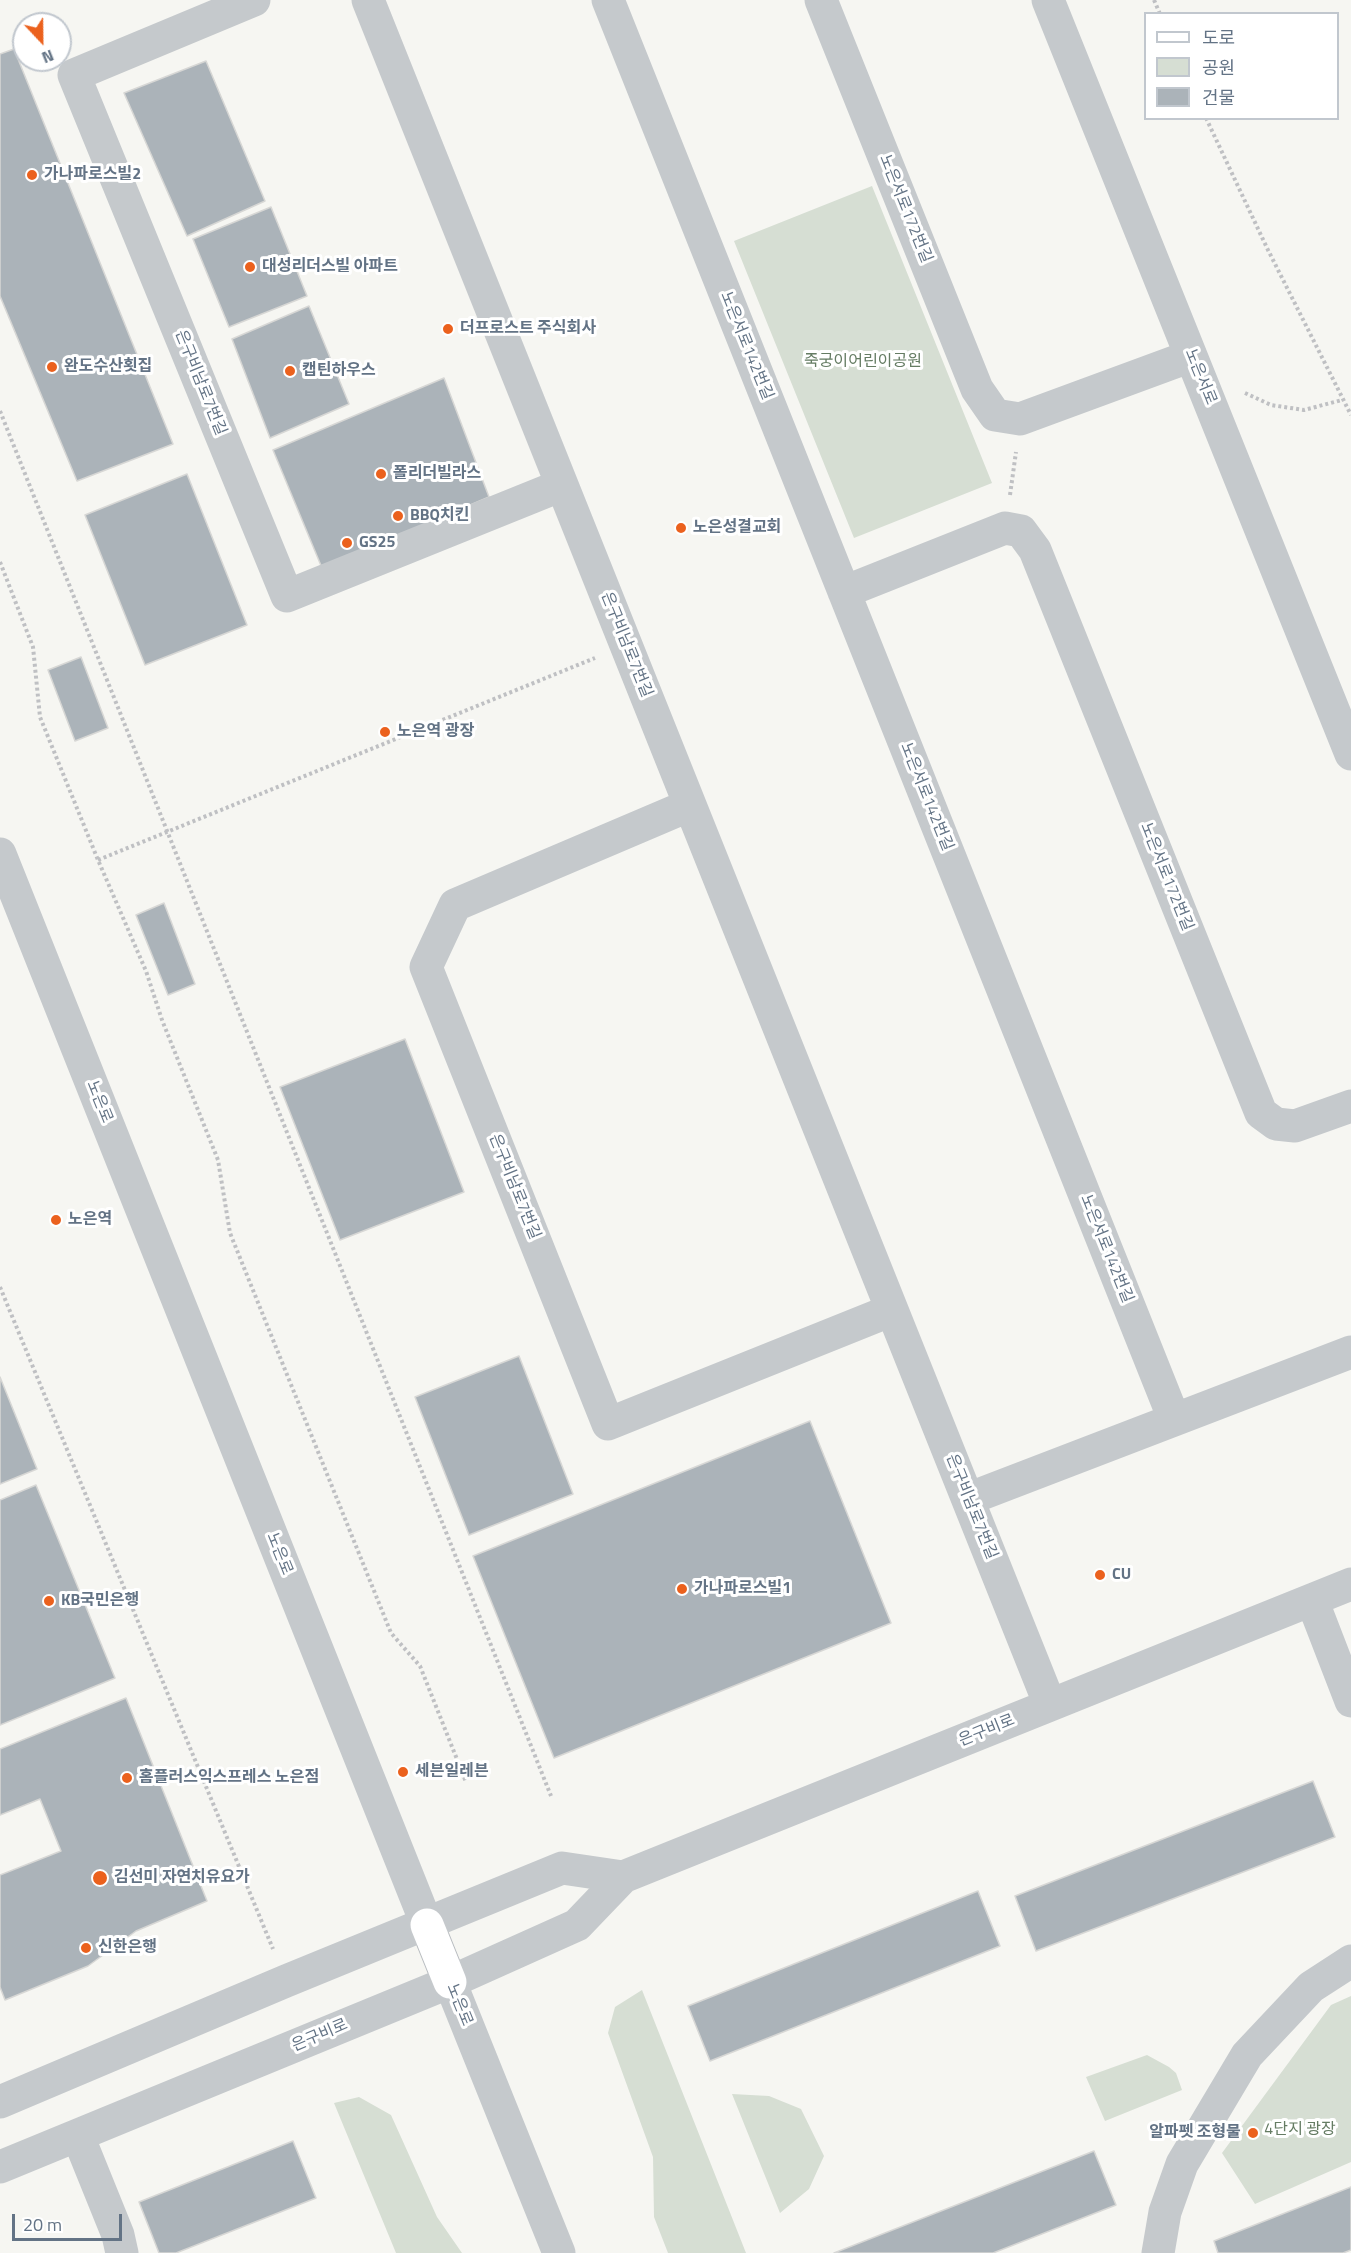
<!DOCTYPE html>
<html>
<head>
<meta charset="utf-8">
<style>
	body { margin:0 }
	#map { position:relative; width:1351px; height:2253px; overflow:hidden; background:#f6f6f2; font-family:"Titillium Web","Noto Sans KR",sans-serif }
	canvas { display:block }
	.legend { position:absolute; left:1144px; top:12px; width:195px; height:108px; box-sizing:border-box; background:#fff; border:2px solid #c1c7ce; margin:0; padding:8px 10px; list-style:none; font-size:18px; color:#637385 }
	.legend li { display:flex; align-items:center; gap:12px; height:30px }
	.legend b { width:30px; border:2px solid #c1c7ce }
	.north { position:absolute; left:12px; top:12px; width:60px; height:60px; box-sizing:border-box; background:#fff; border:2px solid #c1c7ce; border-radius:50%; rotate:158deg; font-size:16px; font-weight:700; line-height:24px; text-align:center; color:#637385 }
	.north::after { content:''; display:block; margin:auto; width:21px; height:27px; background:#eb611d; clip-path:polygon(50% 0,100% 100%,50% 72%,0 100%) }
	.scale { position:absolute; left:12px; top:2214px; width:110px; height:27px; box-sizing:border-box; border:3px solid #637385; border-top:0; padding-left:8px; font-size:18px; line-height:21px; white-space:nowrap; color:#637385; -webkit-text-stroke:4px #fff; paint-order:stroke }
</style>
</head>
<body>
<div id="map">
<canvas width="1351" height="2253"></canvas>
<ul class="legend">
<li><b style="height:8px;background:#fff"></b>도로</li>
<li><b style="height:16px;background:#d6ded3"></b>공원</li>
<li><b style="height:16px;background:#abb3b9"></b>건물</li>
</ul>
<div class="north">N</div>
<div class="scale">20 m</div>
</div>
<script>
const c = document.querySelector('canvas').getContext('2d');
c.lineJoin = 'round';
function fillPath(path, color) { c.fillStyle = color; c.fill(path, 'evenodd'); }
const toPath = rows => new Path2D(rows.map(r => 'M' + r).join(''));
function trace(path, color, width, dash) { c.strokeStyle = color; c.lineWidth = width; c.lineCap = dash ? 'butt' : 'round'; c.setLineDash(dash || []); c.stroke(path); }
function drawText(font, color, halo, rows, align = 'center') {
  c.font = font + ' "Titillium Web","Noto Sans KR",sans-serif'; c.lineWidth = 6; c.setLineDash([]); c.textBaseline = 'middle'; c.strokeStyle = halo; c.fillStyle = color; for (const [text, x, y, turn = 0] of rows) {
    c.save(); c.translate(x, y); c.rotate((+turn || 0) * Math.PI / 180); c.textAlign = isNaN(turn) ? turn : align; if (halo) c.strokeText(text, 0, 0); c.fillText(text, 0, 0); c.restore();
  }
}
fillPath(toPath([
	[872,186,992,483,854,538,734,241],
	[642,1990,746,2253,668,2253,654,2217,653,2157,608,2033,615,2007],
	[1351,1996,1351,2162,1255,2204,1222,2153,1331,2005],
	[1147,2055,1169,2067,1176,2073,1182,2090,1105,2121,1086,2077],
	[732,2094,769,2096,801,2109,824,2156,809,2189,780,2213],
	[359,2097,391,2115,437,2217,462,2253,396,2253,334,2103]
]), '#d6ded3');
const building = toPath([
	[14,49,173,444,77,481,0,296,0,54,14,49],
	[206,61,265,201,187,236,124,93,206,61],
	[271,207,307,296,229,327,193,239,271,207],
	[309,306,349,404,270,438,232,339,309,306],
	[444,378,489,497,322,568,273,450,444,378],
	[187,474,247,625,145,665,85,515,187,474],
	[81,657,108,728,75,741,48,670,81,657],
	[164,903,195,984,168,995,136,915,164,903],
	[405,1039,464,1192,340,1240,280,1087,405,1039],
	[519,1356,573,1494,469,1535,415,1397,519,1356],
	[0,1377,37,1469,0,1484,0,1377],
	[810,1421,891,1623,554,1758,473,1556,810,1421],
	[36,1485,115,1678,0,1725,0,1500,36,1485],
	[126,1698,207,1901,136,1931,88,1966,5,2000,0,1987,0,1875,61,1851,40,1799,0,1815,0,1749,126,1698],
	[1313,1781,1335,1837,1036,1951,1015,1896,1313,1781],
	[978,1891,1000,1946,710,2061,688,2006,978,1891],
	[293,2141,316,2198,176,2253,159,2253,139,2202,293,2141],
	[1094,2151,1116,2205,993,2253,834,2253,1094,2151],
	[1351,2187,1351,2250,1343,2253,1218,2253,1214,2241,1351,2187]
]);
fillPath(building, '#abb3b9');
trace(building, '#d7d7d5', 1.5);
const major = toPath([
	[427,1925,450,1982]
]);
trace(major, '#b8bcc0', 35);
trace(toPath([
	[1154,0,1160,14],
	[1206,118,1267,248,1351,415],
	[1245,393,1271,405,1304,410,1342,400],
	[0,411,551,1796],
	[1010,495,1016,452],
	[0,562,33,647,40,717,98,860,146,971,162,1020,218,1160,230,1233,391,1633,420,1666,466,1782],
	[98,860,595,658],
	[0,1287,273,1949]
]), '#bfc0c3', 4, [3, 3]);
trace(toPath([
	[254,0,74,75,287,596,562,485],
	[368,0,1050,1705],
	[608,0,1174,1419],
	[821,0,977,389,995,415,1020,419,1191,356],
	[1048,0,1351,754],
	[844,592,1005,528,1021,531,1035,550,1261,1113,1276,1124,1295,1126,1351,1106],
	[690,805,455,905,426,967,608,1424,892,1310],
	[0,854,427,1925],
	[968,1499,1351,1352],
	[1312,1600,1351,1701],
	[450,1982,559,2253],
	[0,2102,286,1981,562,1868,623,1877],
	[78,2136,118,2235,122,2253],
	[0,2167,450,1982,577,1925,623,1877,1351,1584],
	[1158,2253,1165,2212,1182,2164,1247,2055,1311,1987,1351,1961]
]), '#c5c9cc', 33);
trace(major, '#fff', 33);
for (const [x, y, r, color] of [
	[32,175,6,"#eb611d"],
	[250,267,6,"#eb611d"],
	[448,329,6,"#eb611d"],
	[52,367,6,"#eb611d"],
	[290,371,6,"#eb611d"],
	[381,474,6,"#eb611d"],
	[398,516,6,"#eb611d"],
	[681,528,6,"#eb611d"],
	[347,543,6,"#eb611d"],
	[385,732,6,"#eb611d"],
	[56,1220,6,"#eb611d"],
	[1100,1575,6,"#eb611d"],
	[682,1589,6,"#eb611d"],
	[49,1601,6,"#eb611d"],
	[403,1772,6,"#eb611d"],
	[127,1778,6,"#eb611d"],
	[100,1878,8,"#eb611d"],
	[86,1948,6,"#eb611d"],
	[1253,2133,6,"#eb611d"]
]) { const dot = new Path2D(); dot.arc(x, y, r, 0, 2 * Math.PI); c.fillStyle = color; c.fill(dot); trace(dot, '#fff', 2); }
drawText('bold 16px', '#637385', '#fff', [
	["가나파로스빌2",44,175],
	["대성리더스빌 아파트",262,267],
	["더프로스트 주식회사",460,329],
	["완도수산횟집",64,367],
	["캡틴하우스",302,371],
	["폴리더빌라스",393,474],
	["BBQ치킨",410,516],
	["노은성결교회",693,528],
	["GS25",359,543],
	["노은역 광장",397,732],
	["노은역",68,1220],
	["CU",1112,1575],
	["가나파로스빌1",694,1589],
	["KB국민은행",61,1601],
	["세븐일레븐",415,1772],
	["홈플러스익스프레스 노은점",139,1778],
	["김선미 자연치유요가",114,1878],
	["신한은행",98,1948],
	["알파펫 조형물",1241,2133,"right"]
], 'left');
drawText('16px', '#637385', '#fff', [
	["노은서로172번길",905,209,68],
	["노은서로142번길",746,346,68],
	["노은서로",1200,377,68],
	["은구비남로7번길",200,383,68],
	["은구비남로7번길",626,645,68],
	["노은서로142번길",926,797,68],
	["노은서로172번길",1166,877,68],
	["노은로",99,1102,68],
	["은구비남로7번길",514,1187,68],
	["노은서로142번길",1106,1249,68],
	["은구비남로7번길",971,1507,68],
	["노은로",279,1554,68],
	["은구비로",987,1731,-22],
	["노은로",459,2005,68],
	["은구비로",320,2036,-23]
]);
drawText('16px', '#657c63', '#fff', [
	["죽궁이어린이공원",863,362],
	["4단지 광장",1300,2130]
]);
</script>
</body>
</html>
